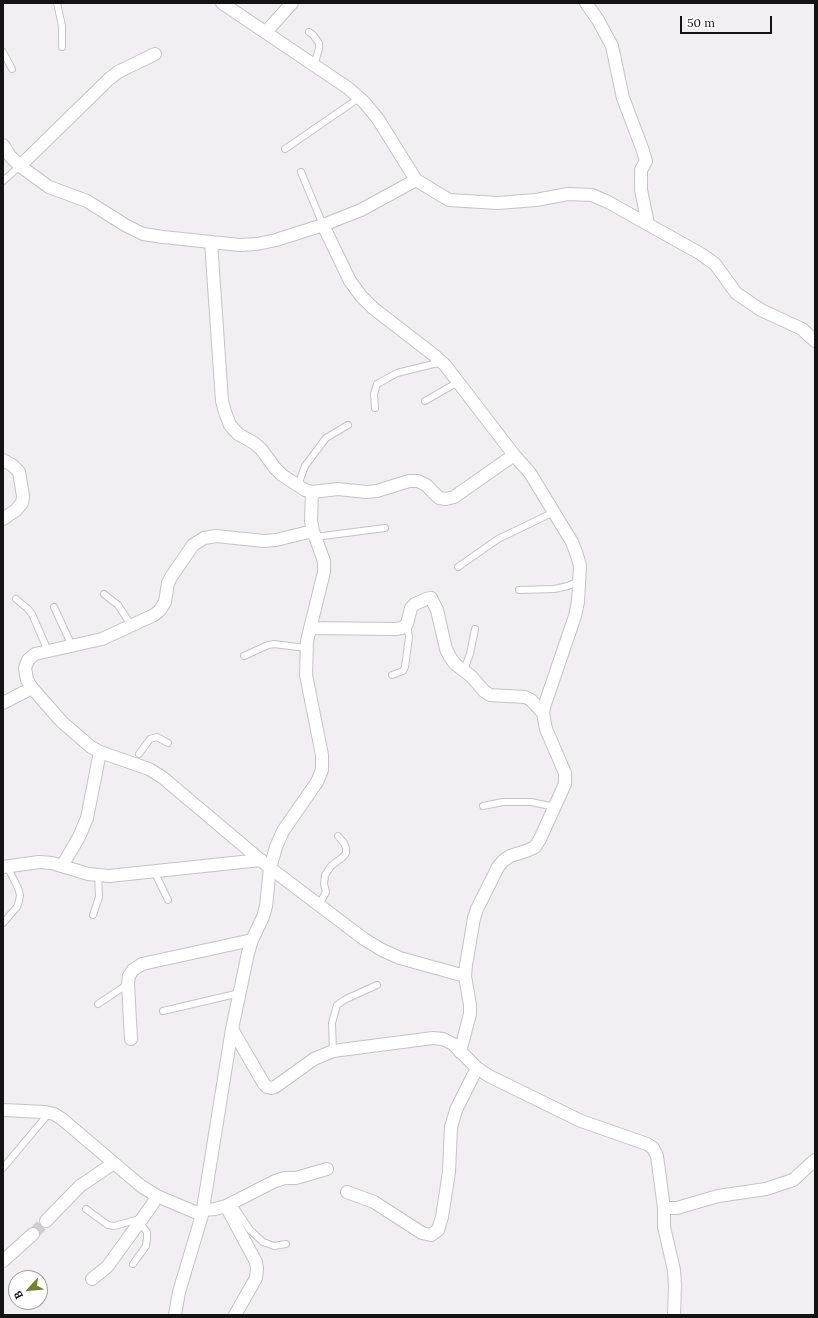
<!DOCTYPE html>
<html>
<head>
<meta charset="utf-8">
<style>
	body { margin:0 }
	#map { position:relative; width:818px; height:1318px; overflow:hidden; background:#f1eff2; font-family:Lora,serif }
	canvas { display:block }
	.frame { position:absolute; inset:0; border:4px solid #131314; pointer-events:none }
	.north { position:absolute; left:8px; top:1270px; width:40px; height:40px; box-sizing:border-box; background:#fefdff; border:1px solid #a09fa1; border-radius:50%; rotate:243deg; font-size:11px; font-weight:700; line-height:16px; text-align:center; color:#131314 }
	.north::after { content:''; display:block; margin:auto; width:14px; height:18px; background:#74812e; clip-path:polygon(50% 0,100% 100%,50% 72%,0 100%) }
	.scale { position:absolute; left:680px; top:16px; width:92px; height:18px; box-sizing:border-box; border:2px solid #131314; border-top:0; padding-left:5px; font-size:12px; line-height:14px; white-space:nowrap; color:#131314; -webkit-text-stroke:3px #fefdff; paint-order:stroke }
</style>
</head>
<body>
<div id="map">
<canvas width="818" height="1318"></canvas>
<div class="frame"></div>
<div class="north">B</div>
<div class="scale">50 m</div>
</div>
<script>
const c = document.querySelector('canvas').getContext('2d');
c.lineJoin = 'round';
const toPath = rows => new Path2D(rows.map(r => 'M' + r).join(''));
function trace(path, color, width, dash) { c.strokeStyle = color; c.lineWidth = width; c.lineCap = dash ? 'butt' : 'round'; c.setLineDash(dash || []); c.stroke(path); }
trace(toPath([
	[33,1234,46,1221]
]), '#d0ced1', 12, [12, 6]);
const service = toPath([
	[57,3,62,26,62,47],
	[309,32,313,35,319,43,319,49,314,65],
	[3,52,12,69],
	[285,149,359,98],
	[301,172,323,225],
	[3,181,20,166],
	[425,401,458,382],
	[375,408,374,394,377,384,397,373,442,362],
	[298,485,305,466,326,438,348,425],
	[315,537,385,528],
	[458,567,498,539,554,512],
	[519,590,554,589,568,586,579,581],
	[104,594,118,605,131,625],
	[16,599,27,608,32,614,48,651],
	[54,607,72,646],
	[244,656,268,645,274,644,306,648],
	[464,670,470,654,475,629],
	[392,675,403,671,405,667,409,637,407,624],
	[139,754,150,739,157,737,168,743],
	[483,806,503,802,531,802,555,807],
	[154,871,168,900],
	[319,905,326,892,324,884,325,875,331,866,343,857,346,853,346,848,344,843,338,836],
	[93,915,99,897,98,875],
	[3,923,17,907,19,901,20,895,18,888,7,866],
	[98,1004,128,984],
	[163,1011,240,993],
	[333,1051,332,1023,337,1005,346,999,377,985],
	[3,1168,49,1113],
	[232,1203,250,1230,263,1242,274,1246,286,1244],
	[86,1209,108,1225,114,1226,140,1219],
	[133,1264,146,1246,147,1238,147,1232,139,1222]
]);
const minor = toPath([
	[222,3,348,88,364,102,378,119,416,180,449,200,498,203,536,200,568,194,592,195,608,202,701,254,715,264,736,293,761,310,802,329,815,341],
	[586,3,598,20,612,46,623,98,642,148,646,161,641,170,641,190,648,224],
	[266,32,292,3],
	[3,145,10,156,20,166,49,187,87,201,125,225,143,234,163,237,240,245,257,244,276,240,323,225,361,210,416,180],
	[20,166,109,79,118,72,155,54],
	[323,225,350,281,361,296,373,308,435,356,445,365,514,455,530,473,572,542,577,555,580,566,578,602,575,616,544,707,543,713,546,729,565,773,565,784,540,839,535,847,526,851,510,856,503,861,498,867,477,909,474,918,466,965,465,976,470,1005,470,1014,460,1052],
	[211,242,222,401,225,412,230,425,238,434,254,443,261,449,275,468,282,475,305,490,312,492,338,489,366,492,377,491,409,481,418,481,426,485,439,498,446,499,454,497,514,455],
	[3,460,12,465,19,472,23,496,22,503,16,510,3,519],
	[313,531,276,540,264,541,216,536,204,538,193,545,171,577,168,583,165,602,160,610,154,615,102,639,35,654,28,660,25,668,27,680,32,688,62,722,91,747,100,752,149,769,162,777,270,868,364,939,382,950,400,958,465,976],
	[310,628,396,629,402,628,407,624,411,608,415,604,426,599,431,598,437,610,446,649,450,657,455,664,471,676,484,691,490,695,525,697,531,700,543,713],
	[3,703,32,688],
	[62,866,79,837,87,818,100,752],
	[3,867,39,862,52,863,88,874,109,876,261,860],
	[232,1029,264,1084,267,1087,271,1088,275,1087,314,1059,333,1051,433,1038,443,1039,453,1044,477,1068,489,1076,581,1121,647,1144,653,1148,657,1156,664,1208,664,1227,674,1270,675,1285,674,1315],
	[131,1039,128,984,129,976,133,970,142,964,252,940],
	[3,1110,45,1112,54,1114,62,1119,141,1186,157,1196,202,1215],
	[347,1192,374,1202,422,1233,431,1235,438,1230,442,1217,449,1172,451,1127,456,1110,477,1068],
	[226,1206,256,1262,257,1268,256,1278,235,1315],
	[664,1208,677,1208,718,1196,766,1189,793,1180,815,1160],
	[203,1210,215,1209,226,1206,275,1181,285,1178,296,1178,327,1169],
	[46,1221,80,1186,114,1163],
	[3,1261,33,1234],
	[92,1279,107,1267,152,1205,157,1196],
	[175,1315,179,1292,202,1215,232,1029,248,953,252,940,263,917,266,906,270,868,276,847,283,831,317,782,322,770,322,755,306,675,307,641,324,572,324,561,313,531,311,521,312,492]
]);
trace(service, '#c4c3c6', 8);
trace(minor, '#c4c3c6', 14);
trace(service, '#fff', 6);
trace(minor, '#fff', 12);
</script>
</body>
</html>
